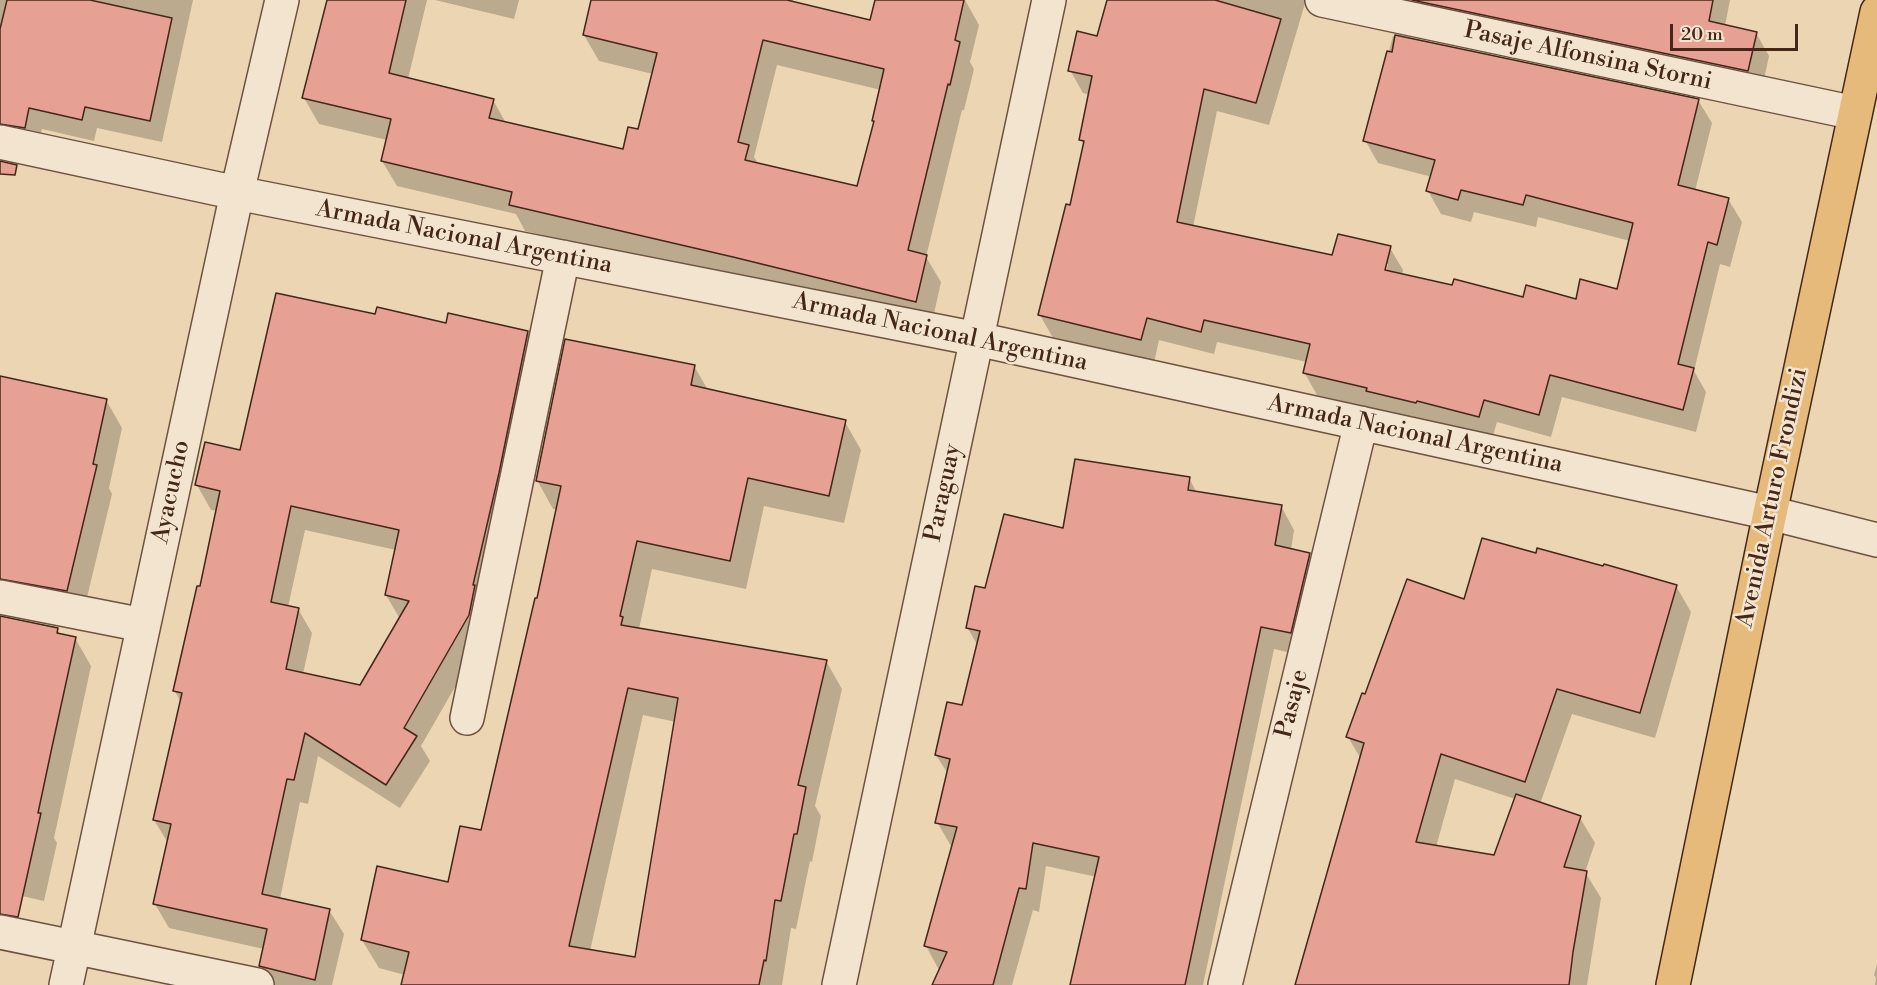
<!DOCTYPE html>
<html>
<head>
<meta charset="utf-8">
<style>
	body { margin:0 }
	#map { position:relative; width:1877px; height:985px; overflow:hidden; background:#ebd5b3; font-family:"Libre Bodoni",serif }
	canvas { display:block }
	.scale { position:absolute; left:1670px; top:24px; width:128px; height:27px; box-sizing:border-box; border:3px solid #442719; border-top:0; padding-left:8px; font-size:18px; line-height:21px; white-space:nowrap; color:#442719; -webkit-text-stroke:4px #f2e4ce; paint-order:stroke }
</style>
</head>
<body>
<div id="map">
<canvas width="1877" height="985"></canvas>
<div class="scale">20 m</div>
</div>
<script>
const c = document.querySelector('canvas').getContext('2d');
c.lineJoin = 'round';
function fillPath(path, color) { c.fillStyle = color; c.fill(path, 'evenodd'); }
const toPath = rows => new Path2D(rows.map(r => 'M' + r).join(''));
function trace(path, color, width, dash) { c.strokeStyle = color; c.lineWidth = width; c.lineCap = dash ? 'butt' : 'round'; c.setLineDash(dash || []); c.stroke(path); }
function drawText(font, color, halo, rows, align = 'center') {
  c.font = font + ' "Libre Bodoni",serif'; c.lineWidth = 5; c.setLineDash([]); c.textBaseline = 'middle'; c.strokeStyle = halo; c.fillStyle = color; for (const [text, x, y, turn = 0] of rows) {
    c.save(); c.translate(x, y); c.rotate((+turn || 0) * Math.PI / 180); c.textAlign = isNaN(turn) ? turn : align; if (halo) c.strokeText(text, 0, 0); c.fillText(text, 0, 0); c.restore();
  }
}
fillPath(toPath([
	[0,0,193,0,162,142,97,128,94,141,42,129,40,136,0,127],
	[328,0,427,0,408,79,493,100,506,123,624,151,639,131,653,74,599,61,584,35,593,0,793,0,792,3,871,22,877,0,965,0,979,25,970,62,974,69,964,110,962,110,926,257,941,282,931,327,748,282,525,231,516,214,397,186,382,161,387,140,319,124,304,98],
	[777,65,881,90,874,121,875,123,858,188,759,165,754,157],
	[435,0,519,0,514,19],
	[1108,0,1306,0,1269,125,1217,111,1193,227,1334,256,1390,248,1403,270,1402,276,1524,299,1577,300,1619,290,1630,241,1538,217,1536,227,1474,212,1471,222,1441,214,1428,191,1432,177,1378,163,1365,140,1393,36,1698,100,1712,123,1695,191,1728,199,1742,222,1730,267,1720,264,1694,371,1706,392,1696,432,1562,397,1551,437,1497,422,1492,439,1381,414,1379,410,1317,395,1304,372,1307,362,1217,342,1214,354,1159,340,1154,363,1053,338,1040,315,1071,207,1085,146,1081,140,1090,95,1083,93,1070,70,1098,38],
	[1385,264,1388,264,1385,278],
	[1313,0,1730,0,1725,26,1756,33,1769,56,1761,93],
	[377,316,528,332,542,356,482,640,421,746,430,761,400,808,318,756,308,804,300,802,280,899,329,910,344,934,332,985,271,985,260,966,264,949,169,928,155,904,168,843,154,820,181,703,175,691,201,588,218,511,211,510,197,485,241,452],
	[305,530,396,550,386,595,400,619,361,687,303,674,312,633,298,609,288,607],
	[694,366,708,390,845,422,861,450,844,523,764,506,746,589,652,569,639,629,826,661,842,689,815,806,821,816,812,862,810,861,796,929,791,928,782,985,403,985,405,975,379,968,362,940,449,883,482,832,558,509,553,509,537,480],
	[643,715,676,722,636,959,590,951],
	[0,377,106,400,122,428,109,488,112,494,82,618,2,612,0,616],
	[1189,478,1197,493,1281,506,1294,530,1291,550,1309,554,1323,578,1304,656,1274,649,1203,985,1081,985,1097,877,1046,866,1039,912,1033,910,1012,985,934,985,939,970,926,946,953,846,951,846,937,822,948,774,936,755,963,707,978,646,967,627,986,589,1064,530],
	[1537,555,1676,586,1691,612,1655,738,1572,714,1540,804,1580,818,1595,843,1585,872,1601,898,1587,985,1296,985,1361,759,1348,737,1366,696,1465,601],
	[1455,779,1515,799,1495,857,1436,847],
	[0,618,57,629,61,635,75,638,91,666,54,838,57,843,44,901,0,891],
	[1877,964,1877,985,1875,985,1876,978,1874,975]
]), '#0003');
const building = toPath([
	[7,0,90,0,172,18,150,121,85,107,82,120,29,108,25,128,0,124,0,29,7,0],
	[327,0,406,0,389,73,494,99,489,118,623,149,628,127,638,129,657,53,583,35,591,0,787,0,870,20,875,0,964,0,955,40,960,42,950,85,948,84,908,250,927,255,916,302,733,257,509,205,512,192,381,161,391,119,302,98,327,0],
	[763,40,884,69,872,121,874,121,857,186,745,160,749,145,738,142,763,40],
	[1107,0,1215,0,1281,19,1256,103,1204,89,1177,222,1332,255,1338,234,1391,246,1385,270,1452,285,1454,279,1523,297,1526,285,1576,299,1580,279,1617,289,1633,223,1526,195,1523,205,1461,190,1458,200,1426,191,1435,160,1363,141,1387,51,1392,52,1395,35,1699,99,1678,185,1729,198,1717,245,1708,242,1678,364,1694,368,1683,410,1550,375,1539,415,1484,400,1479,417,1417,401,1416,403,1366,391,1367,388,1303,373,1310,344,1204,320,1201,332,1147,318,1141,340,1038,315,1066,204,1070,205,1084,141,1079,140,1092,76,1068,71,1077,31,1097,36,1107,0],
	[1412,0,1713,0,1709,21,1757,32,1748,71,1412,0],
	[0,161,17,165,15,175,0,174,0,161],
	[276,293,375,314,377,307,446,323,448,313,528,331,499,473,473,585,475,585,469,615,404,728,417,736,386,785,305,733,294,780,287,779,262,894,330,909,315,980,259,966,267,929,153,904,171,824,153,820,182,693,173,691,197,586,200,586,220,491,195,485,205,442,240,450,276,293],
	[291,506,399,530,385,595,409,601,360,685,286,669,299,608,271,602,291,506],
	[565,339,695,365,691,385,846,420,829,496,748,478,730,561,637,541,620,616,623,617,621,625,827,660,798,785,806,787,797,834,794,834,781,901,775,900,766,961,764,960,759,985,401,985,409,952,361,940,377,866,448,882,460,826,481,830,535,598,537,598,561,486,536,481,565,339],
	[628,688,678,698,635,957,569,946,628,688],
	[0,376,107,399,93,464,97,465,67,591,0,579,0,376],
	[1075,459,1190,477,1188,490,1282,505,1275,545,1310,553,1291,633,1261,627,1185,985,1070,985,1099,857,1033,843,1026,889,1019,888,993,985,932,985,947,952,924,946,957,827,935,823,950,759,935,755,947,702,962,705,980,631,966,628,975,586,985,588,1004,514,1063,528,1075,459],
	[1482,538,1536,553,1537,548,1603,566,1604,564,1677,585,1640,713,1557,689,1525,782,1441,754,1416,842,1494,855,1516,794,1581,816,1564,867,1587,871,1573,952,1569,985,1295,985,1364,743,1346,737,1362,693,1365,694,1407,579,1464,599,1482,538],
	[0,616,58,628,57,633,76,637,52,747,38,813,41,813,18,917,0,914,0,616]
]);
fillPath(building, '#e7a194');
trace(building, '#442719', 1.5);
const minor = toPath([
	[1322,0,1855,113],
	[0,142,237,193,977,339,1770,513,1877,540],
	[0,597,143,625],
	[467,718,563,257],
	[0,932,257,985],
	[66,985,237,193,282,0],
	[839,985,1049,0],
	[1225,985,1361,423]
]);
const major = toPath([
	[1673,985,1770,513,1877,12]
]);
trace(minor, '#6e5240', 36);
trace(major, '#442719', 36);
trace(minor, '#f2e4ce', 33);
trace(major, '#e6ba7a', 33);
drawText('24px', '#442719', '#f2e4ce', [
	["Pasaje Alfonsina Storni",1588,57,12],
	["Armada Nacional Argentina",464,238,11],
	["Armada Nacional Argentina",940,333,12],
	["Armada Nacional Argentina",1415,435,12],
	["Ayacucho",172,492,-78],
	["Paraguay",944,493,-78],
	["Avenida Arturo Frondizi",1773,498,-78],
	["Pasaje",1293,704,-76]
]);
</script>
</body>
</html>
